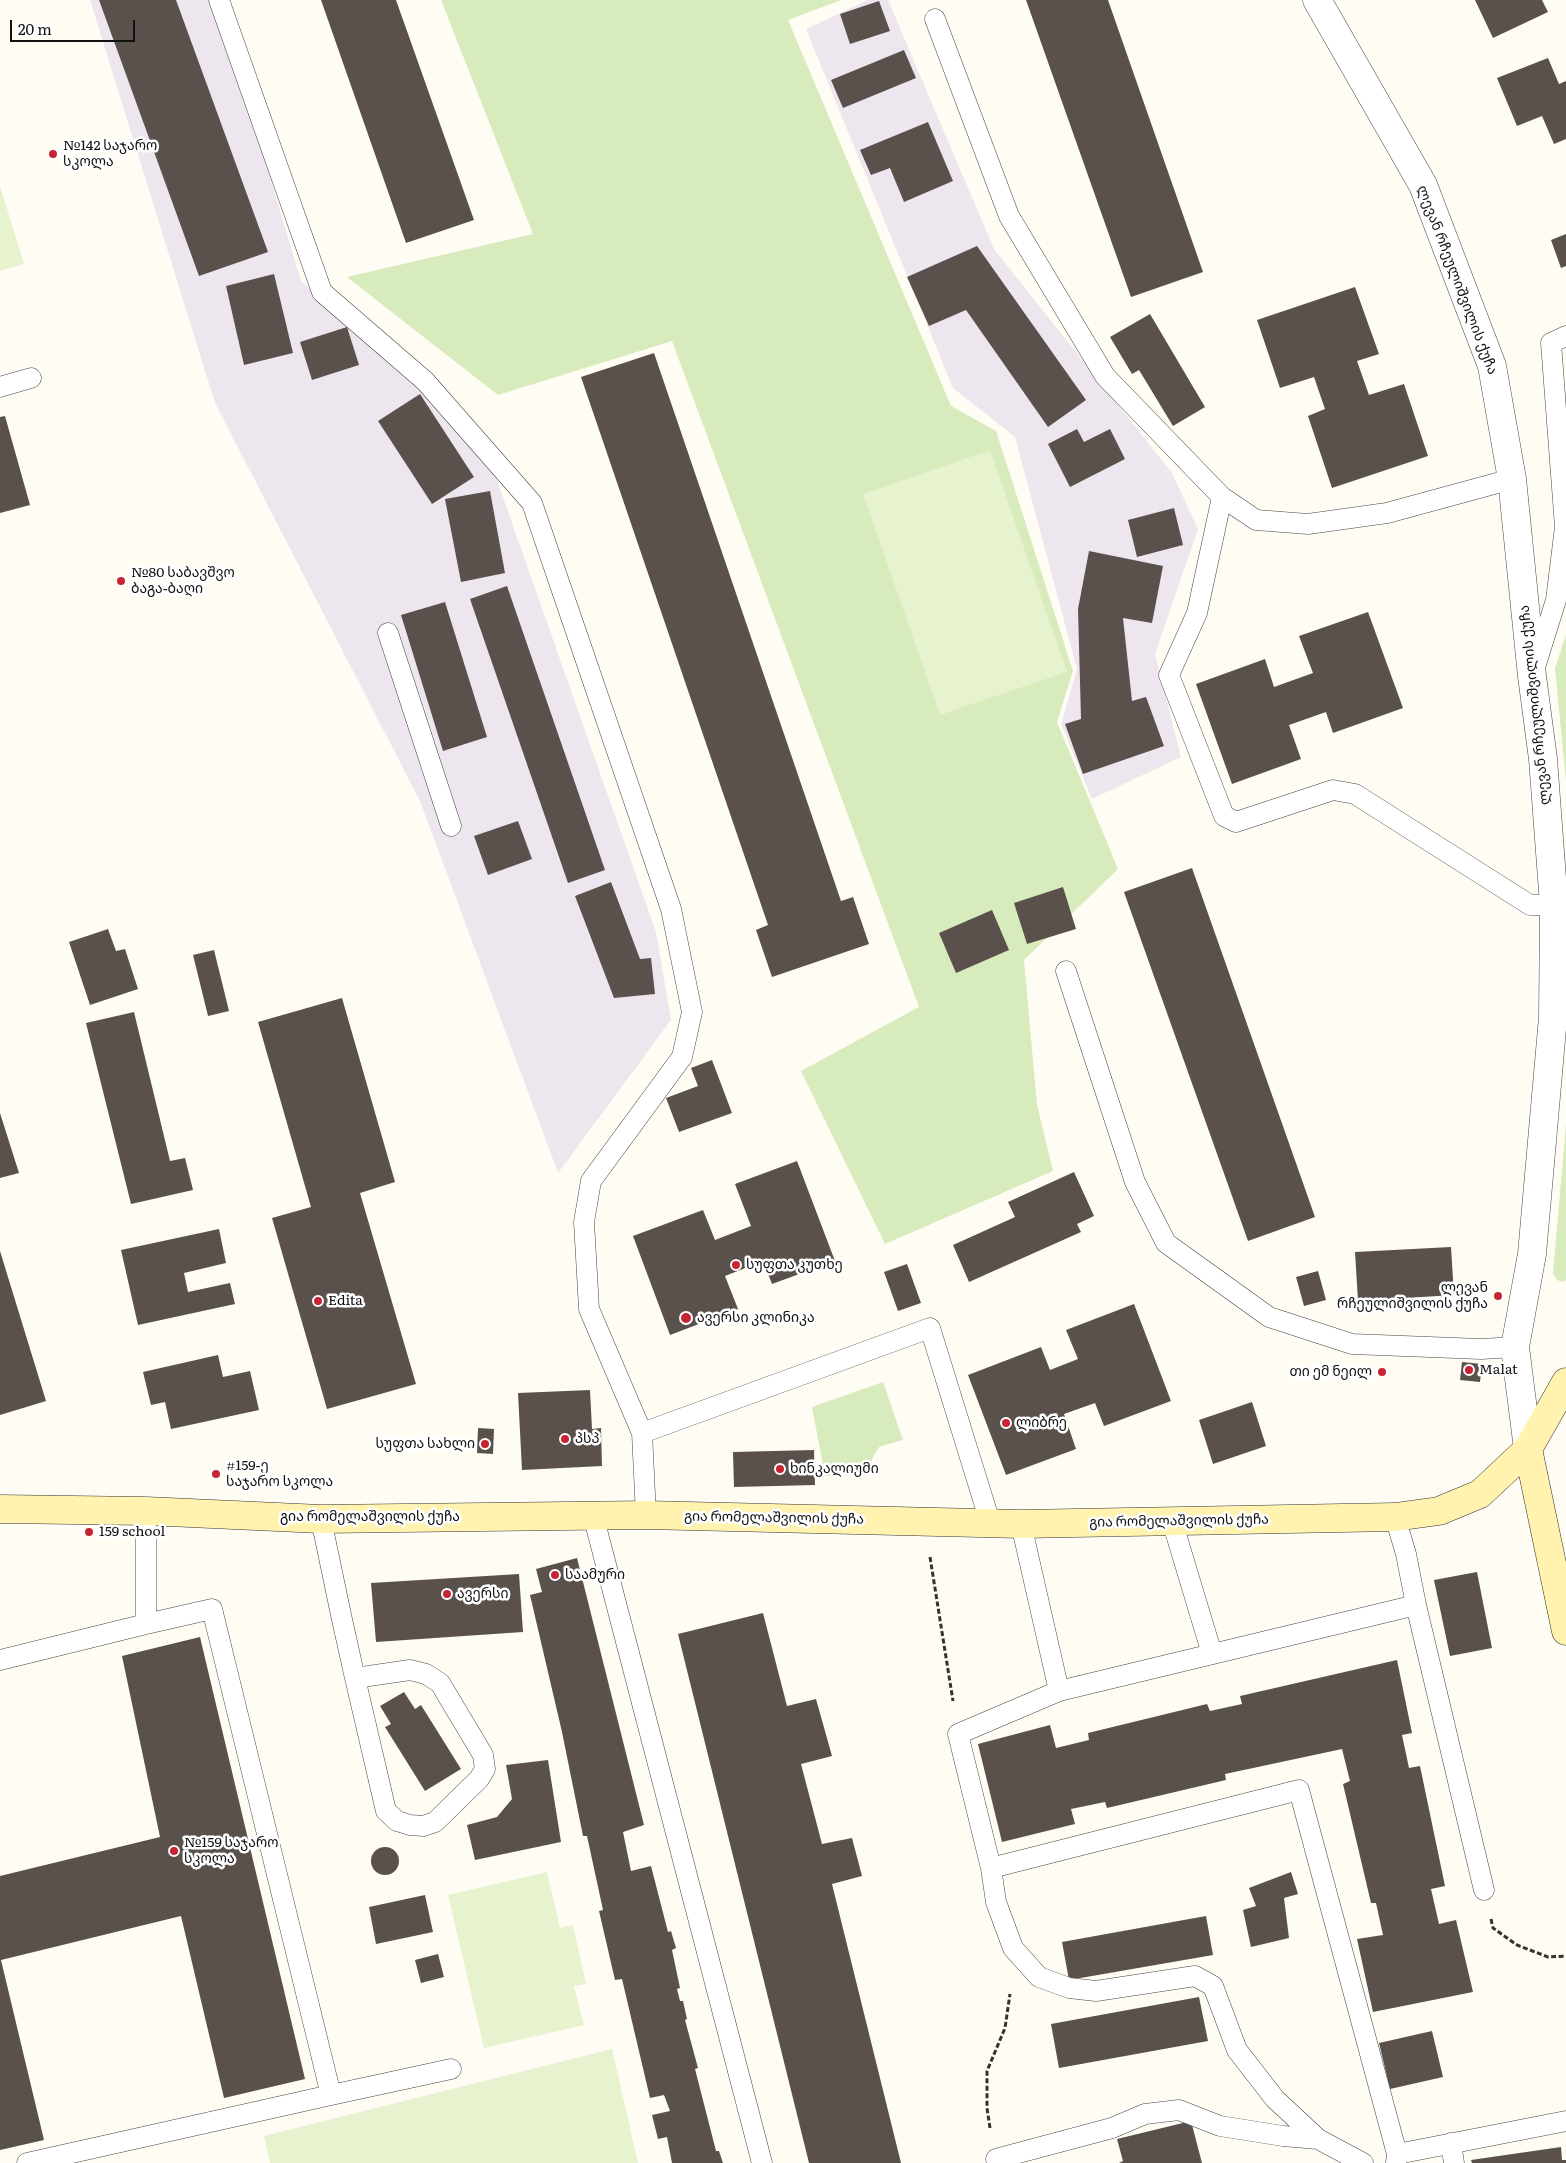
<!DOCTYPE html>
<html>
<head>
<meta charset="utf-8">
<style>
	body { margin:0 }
	#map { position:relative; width:1566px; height:2163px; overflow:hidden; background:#fffcf4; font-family:Literata,serif }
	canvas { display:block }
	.scale { position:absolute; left:10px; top:20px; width:125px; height:22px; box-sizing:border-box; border:2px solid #111; border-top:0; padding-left:6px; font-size:15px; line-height:18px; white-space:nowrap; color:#111; -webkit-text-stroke:4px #fff; paint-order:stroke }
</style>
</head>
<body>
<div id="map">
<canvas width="1566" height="2163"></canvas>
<div class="scale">20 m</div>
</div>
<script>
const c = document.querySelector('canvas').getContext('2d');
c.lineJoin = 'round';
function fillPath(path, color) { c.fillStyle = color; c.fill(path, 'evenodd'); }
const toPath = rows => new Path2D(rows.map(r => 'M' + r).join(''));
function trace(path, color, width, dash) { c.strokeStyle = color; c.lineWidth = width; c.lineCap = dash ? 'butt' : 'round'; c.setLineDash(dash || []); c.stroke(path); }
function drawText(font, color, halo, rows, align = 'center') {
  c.font = font + ' Literata,"Noto Sans Georgian",serif'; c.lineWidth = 5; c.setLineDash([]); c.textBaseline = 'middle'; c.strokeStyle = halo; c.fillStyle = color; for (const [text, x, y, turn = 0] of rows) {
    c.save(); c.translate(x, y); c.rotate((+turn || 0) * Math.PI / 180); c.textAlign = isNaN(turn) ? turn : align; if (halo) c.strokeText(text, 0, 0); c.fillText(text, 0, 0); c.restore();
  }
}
fillPath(toPath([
	[90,0,217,0,301,281,412,379,494,472,656,932,671,1020,558,1173,420,801,215,403],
	[868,0,888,0,994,249,1172,473,1198,529,1155,654,1181,757,1092,799,1061,724,1077,669,1015,437,953,388,806,29]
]), '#ede6ef');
fillPath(toPath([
	[441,0,841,0,788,20,951,406,996,431,1073,671,1057,722,1118,869,1024,960,1037,1105,1053,1171,885,1244,801,1071,919,1007,672,341,498,395,347,277,533,234],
	[1566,635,1566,781,1555,668],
	[1566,1124,1566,1280,1563,1282,1557,1280,1553,1274],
	[883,1382,903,1440,879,1447,863,1475,825,1476,812,1407]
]), '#d7ebbc');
fillPath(toPath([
	[0,186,24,264,0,271],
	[990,450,1067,672,940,715,863,494],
	[547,1872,560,1928,573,1925,586,1984,574,1986,584,2025,484,2048,448,1895],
	[612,2049,638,2163,270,2163,264,2136]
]), '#e7f2ce');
fillPath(toPath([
	[99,0,176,0,268,252,199,276],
	[321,0,396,0,474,220,406,243],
	[1026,0,1108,0,1203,272,1131,297],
	[1475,0,1542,0,1548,12,1493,38],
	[879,1,890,31,850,44,840,14],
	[904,50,916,78,843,108,831,80],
	[1548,58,1559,84,1566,81,1566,139,1554,144,1542,116,1517,126,1497,78],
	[928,122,953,181,904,202,890,168,871,175,860,150],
	[1566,234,1566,266,1561,268,1551,240],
	[977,246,1086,400,1048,427,966,310,929,326,907,277],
	[274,274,293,353,244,365,226,286],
	[1355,287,1379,354,1357,361,1369,395,1404,384,1428,456,1332,488,1308,416,1325,409,1314,377,1280,388,1257,320],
	[1150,314,1205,407,1173,426,1139,370,1132,374,1110,337],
	[347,327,359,365,312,380,300,342],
	[654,353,841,901,853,897,869,944,772,977,756,930,768,925,581,377],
	[420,394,474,477,432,504,378,421],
	[5,416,30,505,0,513,0,417],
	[1077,429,1084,442,1110,429,1125,459,1070,487,1048,444],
	[490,491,505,573,461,582,445,499],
	[1174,508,1183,545,1137,557,1128,520],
	[1089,551,1163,566,1152,623,1123,618,1132,701,1146,697,1164,746,1083,774,1065,724,1081,719,1078,609],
	[507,586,605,870,568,883,470,599],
	[445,602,487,737,443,751,401,615],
	[1368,612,1403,708,1333,733,1326,712,1289,725,1301,759,1232,784,1196,684,1265,659,1274,687,1313,673,1299,636],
	[518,821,532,859,488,875,474,836],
	[1192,868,1315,1217,1248,1241,1124,892],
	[611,882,640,959,651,958,655,994,614,998,575,896],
	[1063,887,1076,929,1027,944,1014,903],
	[992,910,1009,950,956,973,939,933],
	[108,929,116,951,125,949,138,989,90,1005,69,942],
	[214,950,229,1011,208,1016,193,955],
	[342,998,395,1182,360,1193,416,1384,327,1409,272,1218,311,1207,258,1022],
	[134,1012,170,1161,185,1158,193,1190,131,1204,86,1023],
	[712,1060,732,1113,679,1132,666,1098,698,1086,691,1068],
	[0,1113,19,1173,0,1178],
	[797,1161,835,1261,772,1284,763,1261,725,1276,738,1309,670,1335,633,1236,703,1210,715,1240,751,1226,735,1184],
	[1074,1172,1094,1216,1077,1224,1081,1232,969,1282,953,1245,1015,1217,1008,1202],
	[219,1229,226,1263,184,1273,188,1292,230,1283,235,1304,138,1325,121,1250],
	[1451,1247,1454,1295,1358,1301,1355,1252],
	[0,1251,46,1401,0,1415],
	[907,1264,921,1303,898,1311,884,1272],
	[1318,1271,1326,1300,1304,1306,1296,1277],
	[1134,1304,1171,1401,1104,1426,1095,1403,1064,1414,1076,1449,1006,1475,968,1375,1041,1347,1050,1370,1078,1359,1066,1330],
	[218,1355,223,1377,250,1371,259,1410,171,1429,165,1402,151,1405,143,1372],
	[1462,1362,1482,1364,1480,1382,1460,1380],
	[590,1390,592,1429,601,1428,602,1466,522,1470,518,1393],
	[1252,1402,1266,1446,1213,1464,1199,1420],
	[478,1428,494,1429,493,1454,477,1453],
	[814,1450,815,1485,734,1487,733,1452],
	[577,1558,644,1825,623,1832,631,1871,651,1866,668,1932,671,1931,676,1948,672,1950,680,1988,677,1989,680,2001,683,2001,687,2019,685,2020,698,2068,695,2069,716,2151,719,2151,723,2163,672,2163,667,2137,658,2139,652,2115,670,2111,664,2095,650,2098,622,1979,615,1980,599,1911,603,1910,587,1836,583,1836,562,1732,530,1595,542,1592,536,1569],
	[1477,1572,1492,1648,1450,1656,1434,1580],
	[519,1574,523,1632,376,1642,371,1583],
	[763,1613,787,1706,816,1699,832,1756,801,1764,822,1844,852,1838,862,1876,832,1884,901,2163,809,2163,678,1634],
	[200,1637,305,2079,224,2098,181,1916,1,1960,44,2140,0,2150,0,1876,160,1837,122,1656],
	[1397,1660,1412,1733,1402,1735,1409,1768,1420,1766,1445,1886,1431,1889,1439,1924,1456,1920,1473,1992,1373,2012,1357,1939,1383,1935,1376,1903,1371,1903,1343,1784,1350,1781,1342,1749,1225,1774,1226,1780,1107,1808,1105,1802,1071,1809,1075,1824,1002,1842,978,1744,1050,1725,1056,1748,1089,1740,1088,1733,1207,1704,1210,1711,1242,1704,1240,1696],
	[404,1692,415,1709,421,1705,461,1769,425,1791,385,1727,391,1724,380,1706],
	[548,1760,561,1842,475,1860,467,1825,497,1817,512,1799,506,1765],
	'371 1861a14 14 0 1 1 28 0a14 14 0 1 1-28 0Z',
	[1291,1872,1298,1894,1284,1898,1289,1938,1251,1947,1243,1910,1256,1906,1249,1888],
	[425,1895,433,1932,376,1944,369,1907],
	[1206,1916,1213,1955,1069,1980,1062,1942],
	[438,1954,444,1977,421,1983,415,1960],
	[1199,1997,1208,2041,1059,2068,1051,2024],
	[1432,2031,1443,2077,1390,2089,1379,2043],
	[1191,2121,1202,2163,1119,2163,1123,2161,1117,2139],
	[1561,2147,1562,2160,1566,2160,1566,2163,1472,2163,1471,2160]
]), '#5a514d');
const lane = toPath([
	[219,0,322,292,425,381,532,503,671,909,692,1012,682,1057,591,1181,584,1222,589,1309,642,1433,646,1515],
	[935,19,1009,216,1105,376,1222,497,1256,520,1308,524,1387,513,1512,479],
	[0,387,31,378],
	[1222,497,1197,613,1169,675,1224,816,1236,822,1333,790,1355,794,1530,905,1554,905],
	[388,633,451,826],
	[1535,667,1556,600,1565,527,1551,343,1566,336],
	[1066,971,1135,1182,1166,1243,1269,1317,1352,1344,1481,1349,1515,1347],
	[642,1433,930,1328,990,1522],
	[593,1515,762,2163],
	[1395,1517,1406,1554,1416,1605,1484,1890],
	[321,1519,341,1615,355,1678,386,1811,397,1821,410,1825,423,1826,435,1822,479,1779,485,1769,483,1755,440,1683,426,1674,410,1670,355,1678],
	[1172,1521,1212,1654],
	[1021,1524,1059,1691,1416,1605],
	[0,1660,146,1624,146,1511],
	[1059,1691,958,1734,991,1868,996,1902,1013,1948,1039,1977,1069,1988,1096,1991,1195,1976,1213,1986,1237,2050,1275,2099,1318,2139,1363,2163],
	[991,1868,1299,1790,1397,2154,1396,2163],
	[331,2095,451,2069],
	[1451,2143,1454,2163],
	[1397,2154,1566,2121],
	[27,2163,331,2095,212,1609,146,1624],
	[997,2163,996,2159,1112,2128,1145,2114,1179,2110,1220,2126,1283,2136,1318,2139]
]);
const street = toPath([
	[1317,0,1423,185,1492,366,1512,479,1532,676,1543,759,1554,905,1553,1017,1532,1254,1515,1347,1528,1449]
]);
const secondary = toPath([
	[1528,1449,1566,1631],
	[0,1509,146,1511,321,1519,646,1515,1021,1524,1395,1517,1439,1511,1480,1494,1528,1449,1566,1382]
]);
trace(lane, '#444', 21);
trace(street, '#444', 29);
trace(secondary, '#333', 29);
trace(toPath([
	[930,1557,953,1701],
	[1491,1919,1493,1928,1517,1945,1548,1957,1566,1956],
	[990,2128,987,2108,987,2071,1005,2028,1010,1994]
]), '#333', 3, [5, 2.5]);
trace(lane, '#fff', 20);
trace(street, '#fff', 28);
trace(secondary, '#fff3af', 28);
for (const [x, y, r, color] of [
	[53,154,5,"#c62432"],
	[121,581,5,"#c62432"],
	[736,1265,5,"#c62432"],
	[1498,1296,5,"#c62432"],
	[318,1301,5,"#c62432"],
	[686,1318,6,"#c62432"],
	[1469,1370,5,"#c62432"],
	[1382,1372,5,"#c62432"],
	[1006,1423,5,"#c62432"],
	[565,1439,5,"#c62432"],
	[485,1444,5,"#c62432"],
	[780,1469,5,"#c62432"],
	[216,1474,5,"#c62432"],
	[89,1532,5,"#c62432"],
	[555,1575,5,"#c62432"],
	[447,1594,5,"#c62432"],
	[174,1851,5,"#c62432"]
]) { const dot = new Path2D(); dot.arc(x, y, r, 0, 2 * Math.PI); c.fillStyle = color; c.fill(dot); trace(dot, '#fff', 2); }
drawText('14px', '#111', '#fff', [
	["№142 საჯარო",63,146],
	["სკოლა",63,162],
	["№80 საბავშვო",131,573],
	["ბაგა-ბაღი",131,589],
	["სუფთა კუთხე",746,1265],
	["ლევან",1488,1288,"right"],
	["რჩეულიშვილის ქუჩა",1488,1304,"right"],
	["Edita",328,1301],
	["ავერსი კლინიკა",697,1318],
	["Malat",1479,1370],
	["თი ემ ნეილ",1372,1372,"right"],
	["ლიბრე",1016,1423],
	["პსპ",575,1439],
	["სუფთა სახლი",475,1444,"right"],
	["#159-ე",226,1466],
	["საჯარო სკოლა",226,1482],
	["ხინკალიუმი",790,1469],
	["159 school",99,1532],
	["საამური",565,1575],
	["ავერსი",457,1594],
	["№159 საჯარო",184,1843],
	["სკოლა",184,1859]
], 'left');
drawText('14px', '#111', '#fff', [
	["ლევან რჩეულიშვილის ქუჩა",1457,280,69],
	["ლევან რჩეულიშვილის ქუჩა",1535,705,-96],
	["გია რომელაშვილის ქუჩა",370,1517],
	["გია რომელაშვილის ქუჩა",774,1518,1],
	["გია რომელაშვილის ქუჩა",1179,1521,-1]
]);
</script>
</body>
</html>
